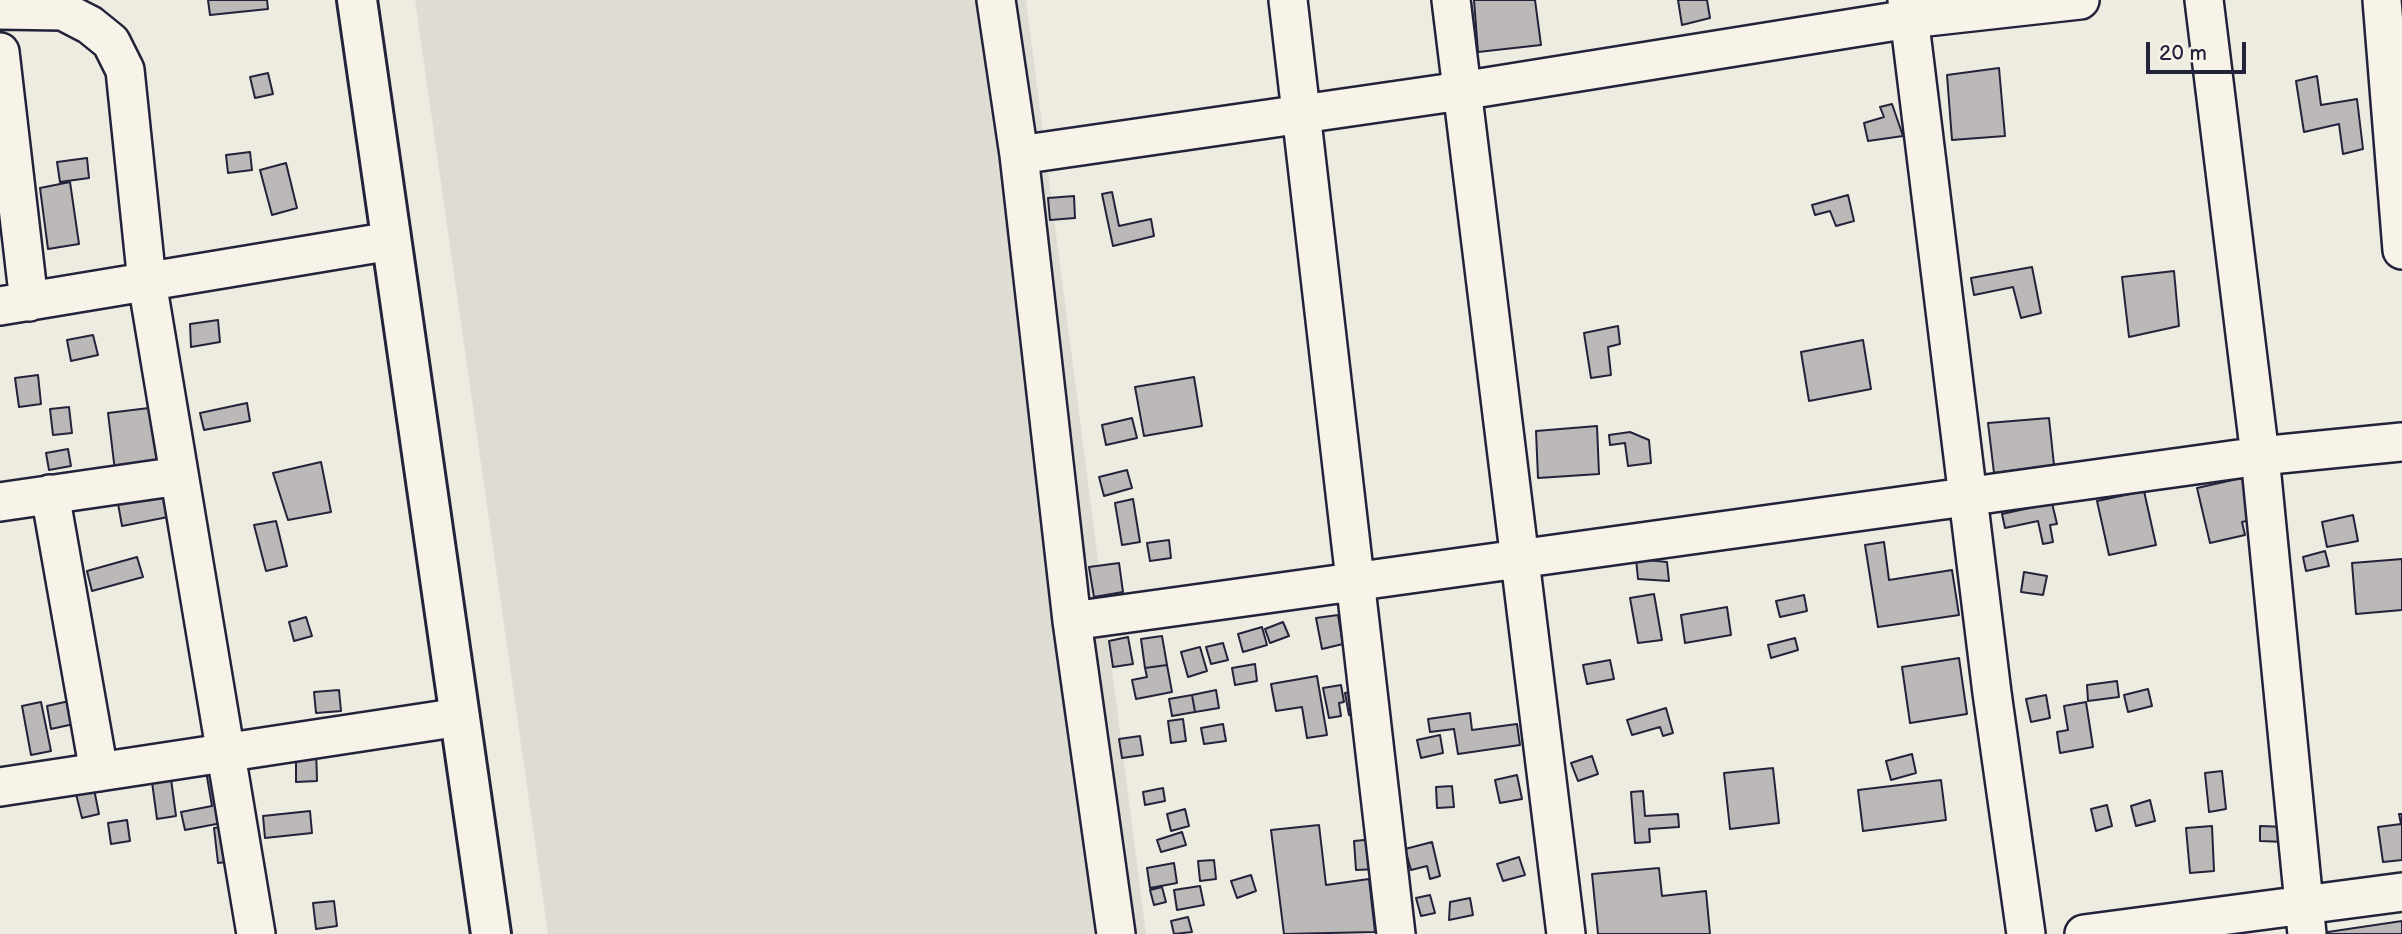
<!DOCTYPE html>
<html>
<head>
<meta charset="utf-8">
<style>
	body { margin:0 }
	#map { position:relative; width:2402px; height:934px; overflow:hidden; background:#eeebe1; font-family:"Balsamiq Sans",sans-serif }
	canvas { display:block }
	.scale { position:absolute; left:2146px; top:42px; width:100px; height:32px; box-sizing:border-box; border:4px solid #22223b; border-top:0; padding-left:9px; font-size:21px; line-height:24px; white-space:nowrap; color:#22223b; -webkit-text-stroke:5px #f7f3e8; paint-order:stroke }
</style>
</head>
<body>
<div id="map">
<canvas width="2402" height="934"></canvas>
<div class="scale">20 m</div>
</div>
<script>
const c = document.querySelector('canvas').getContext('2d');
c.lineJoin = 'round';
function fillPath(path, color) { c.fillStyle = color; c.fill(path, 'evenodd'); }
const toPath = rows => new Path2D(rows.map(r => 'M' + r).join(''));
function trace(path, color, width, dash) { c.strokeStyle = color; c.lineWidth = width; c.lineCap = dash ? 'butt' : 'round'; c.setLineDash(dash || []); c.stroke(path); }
fillPath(toPath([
	[415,0,1026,0,1146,934,548,934]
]), '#dfdcd4');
const building = toPath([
	[208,0,267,0,268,9,210,15,208,0],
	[1474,0,1535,0,1541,45,1478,52,1474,0],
	[1678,0,1707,0,1710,18,1682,25,1678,0],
	[1999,68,2005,136,1952,140,1947,75,1999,68],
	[268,73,273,94,255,98,250,77,268,73],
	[2317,76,2321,105,2357,99,2363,149,2343,154,2339,124,2304,132,2296,81,2317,76],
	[1892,104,1903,136,1868,141,1864,123,1884,117,1880,107,1892,104],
	[250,152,252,170,228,173,226,155,250,152],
	[87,158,89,178,60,182,57,162,87,158],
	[286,163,297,208,272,215,260,170,286,163],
	[70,182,79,244,48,249,40,188,70,182],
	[1112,192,1119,226,1151,219,1154,236,1113,246,1102,194,1112,192],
	[1848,195,1854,221,1836,226,1830,211,1815,215,1812,205,1848,195],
	[1074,196,1075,218,1050,220,1048,198,1074,196],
	[2032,267,2041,313,2021,318,2013,287,1974,295,1971,278,2032,267],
	[2174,271,2179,326,2129,337,2122,277,2174,271],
	[218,320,220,342,191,347,190,324,218,320],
	[1618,326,1620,344,1608,347,1611,375,1591,378,1584,333,1618,326],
	[93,335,98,355,71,361,67,340,93,335],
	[1863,340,1871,389,1809,401,1801,352,1863,340],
	[38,375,41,404,19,407,15,378,38,375],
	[1194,377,1202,426,1144,436,1135,387,1194,377],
	[247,403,250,421,204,430,200,413,247,403],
	[69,407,72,433,53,435,50,409,69,407],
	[157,407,164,465,115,471,108,413,157,407],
	[1132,418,1137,438,1106,445,1102,425,1132,418],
	[2049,418,2054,465,1994,473,1988,423,2049,418],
	[1597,426,1599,474,1538,478,1536,431,1597,426],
	[1630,432,1649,440,1651,463,1628,466,1625,443,1610,445,1609,435,1630,432],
	[68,449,71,466,49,470,46,453,68,449],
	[321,462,331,512,288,520,273,473,321,462],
	[1127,470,1132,488,1104,496,1099,477,1127,470],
	[2246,477,2256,519,2242,522,2245,535,2210,543,2197,488,2246,477],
	[162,489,168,517,122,526,117,498,162,489],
	[2144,491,2156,545,2109,555,2097,501,2144,491],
	[1133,499,1140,542,1122,545,1115,503,1133,499],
	[2052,503,2057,524,2050,525,2053,542,2043,544,2038,521,2005,528,2002,514,2052,503],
	[2353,515,2358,541,2327,547,2322,522,2353,515],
	[276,521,287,566,266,571,254,525,276,521],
	[1169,540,1171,558,1150,561,1147,543,1169,540],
	[1884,542,1889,580,1952,570,1959,615,1878,627,1865,545,1884,542],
	[2325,551,2329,566,2306,571,2303,557,2325,551],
	[137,557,143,577,92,591,87,571,137,557],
	[1636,559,1667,562,1669,581,1638,579,1636,559],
	[2402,559,2402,610,2356,614,2352,563,2402,559],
	[1119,563,1123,592,1094,597,1089,567,1119,563],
	[2024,572,2047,576,2043,595,2021,592,2024,572],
	[1654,594,1662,640,1638,643,1630,598,1654,594],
	[1804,595,1807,611,1780,617,1776,601,1804,595],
	[1727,607,1731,635,1685,643,1681,615,1727,607],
	[1338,615,1343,644,1322,649,1316,618,1338,615],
	[306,617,312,636,294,641,289,622,306,617],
	[1283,622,1289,636,1270,643,1265,629,1283,622],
	[1262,627,1267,645,1243,652,1238,634,1262,627],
	[1162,636,1167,665,1145,668,1141,639,1162,636],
	[1128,637,1133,664,1113,667,1109,641,1128,637],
	[1795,638,1798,650,1771,658,1768,645,1795,638],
	[1223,643,1228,660,1211,664,1206,647,1223,643],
	[1200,647,1207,671,1188,677,1181,652,1200,647],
	[1959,658,1967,714,1910,723,1902,667,1959,658],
	[1610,660,1614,679,1587,684,1583,665,1610,660],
	[1255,664,1257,681,1235,685,1232,668,1255,664],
	[1167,665,1172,692,1136,699,1132,680,1147,677,1145,668,1167,665],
	[1317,676,1327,735,1307,738,1302,707,1276,711,1271,684,1317,676],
	[2117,681,2119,697,2088,701,2087,685,2117,681],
	[1341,685,1344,702,1339,703,1341,716,1329,718,1323,688,1341,685],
	[1365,689,1369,711,1349,715,1345,693,1365,689],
	[2148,689,2152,706,2128,712,2124,695,2148,689],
	[339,690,341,711,316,713,314,692,339,690],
	[1216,690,1219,708,1195,712,1192,695,1216,690],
	[1192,695,1195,712,1172,716,1169,699,1192,695],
	[2046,695,2050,718,2031,722,2026,699,2046,695],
	[78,699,83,722,51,729,47,706,78,699],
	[41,702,51,751,31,755,22,706,41,702],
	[2086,702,2093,747,2060,753,2057,732,2068,730,2064,706,2086,702],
	[1666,708,1673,733,1663,736,1660,727,1632,735,1627,720,1666,708],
	[1470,713,1472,730,1517,724,1520,745,1458,754,1454,729,1430,732,1428,719,1470,713],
	[1183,719,1186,741,1171,743,1168,721,1183,719],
	[1223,724,1226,741,1204,744,1201,728,1223,724],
	[1440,735,1443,753,1421,758,1417,740,1440,735],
	[1140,736,1143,755,1122,758,1119,739,1140,736],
	[296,747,316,747,317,781,296,782,296,747],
	[1912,754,1916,773,1891,780,1886,761,1912,754],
	[1592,756,1598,774,1578,781,1571,763,1592,756],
	[1773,768,1779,823,1730,829,1724,773,1773,768],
	[222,769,232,821,185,830,181,812,212,806,206,771,222,769],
	[2222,771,2226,809,2209,812,2205,773,2222,771],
	[1517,775,1522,799,1500,803,1495,780,1517,775],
	[171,779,176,816,157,819,152,782,171,779],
	[1941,780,1946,820,1863,831,1858,790,1941,780],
	[1452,786,1454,807,1437,808,1436,787,1452,786],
	[1163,788,1165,801,1145,805,1143,792,1163,788],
	[94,789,99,814,82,818,76,794,94,789],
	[1643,791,1645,816,1678,814,1679,827,1649,829,1650,842,1635,843,1631,792,1643,791],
	[2150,800,2155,821,2136,826,2131,806,2150,800],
	[2107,805,2112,826,2096,831,2091,809,2107,805],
	[1185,809,1189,826,1171,831,1167,814,1185,809],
	[310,811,312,833,265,838,263,816,310,811],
	[2399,814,2402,814,2402,860,2383,862,2378,827,2401,824,2399,814],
	[127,820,130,841,111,844,108,823,127,820],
	[1319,825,1326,885,1369,879,1375,932,1284,934,1271,830,1319,825],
	[232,826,236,861,218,863,214,828,232,826],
	[2212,826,2214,871,2190,873,2186,828,2212,826],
	[2260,826,2287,827,2286,842,2260,841,2260,826],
	[1182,832,1186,845,1161,852,1157,840,1182,832],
	[1374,839,1377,869,1356,870,1354,841,1374,839],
	[1432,842,1440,876,1430,879,1427,866,1411,870,1405,849,1432,842],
	[1519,857,1525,875,1503,881,1497,864,1519,857],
	[1214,860,1216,879,1200,881,1198,861,1214,860],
	[1174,863,1177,883,1150,888,1147,868,1174,863],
	[1659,868,1662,896,1706,891,1710,934,1598,934,1592,874,1659,868],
	[1251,875,1256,891,1237,898,1231,881,1251,875],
	[1200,886,1204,905,1177,910,1174,890,1200,886],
	[1162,887,1166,902,1154,905,1150,890,1162,887],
	[1430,895,1435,913,1421,916,1416,898,1430,895],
	[1470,898,1473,915,1449,920,1450,902,1470,898],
	[334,901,337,926,316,929,313,903,334,901],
	[1188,917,1192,932,1174,934,1171,921,1188,917],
	[2402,921,2402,934,2322,934,2321,933,2402,921]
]);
fillPath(building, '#bbb8b7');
trace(building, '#22223b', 2);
const minor = toPath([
	[996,0,1019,155,1072,621,1116,934],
	[1288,0,1396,934],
	[1451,0,1566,934],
	[1907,0,1992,693,2026,934],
	[2204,0,2260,456,2307,934],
	[2382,0,2402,250],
	[0,10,63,11,90,25,111,42,125,70,147,282,256,934],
	[0,52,29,302],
	[1019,155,1461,91,1909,19,2080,0],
	[0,306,391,241],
	[50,494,99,772],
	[0,502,179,476],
	[1072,621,2260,456,2402,442],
	[0,787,460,717],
	[2084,934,2402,892]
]);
const tertiary = toPath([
	[357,0,491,934]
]);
trace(minor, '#22223b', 42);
trace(tertiary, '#22223b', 44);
trace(minor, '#f7f3e8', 37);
trace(tertiary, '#f7f3e8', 38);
</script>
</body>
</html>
